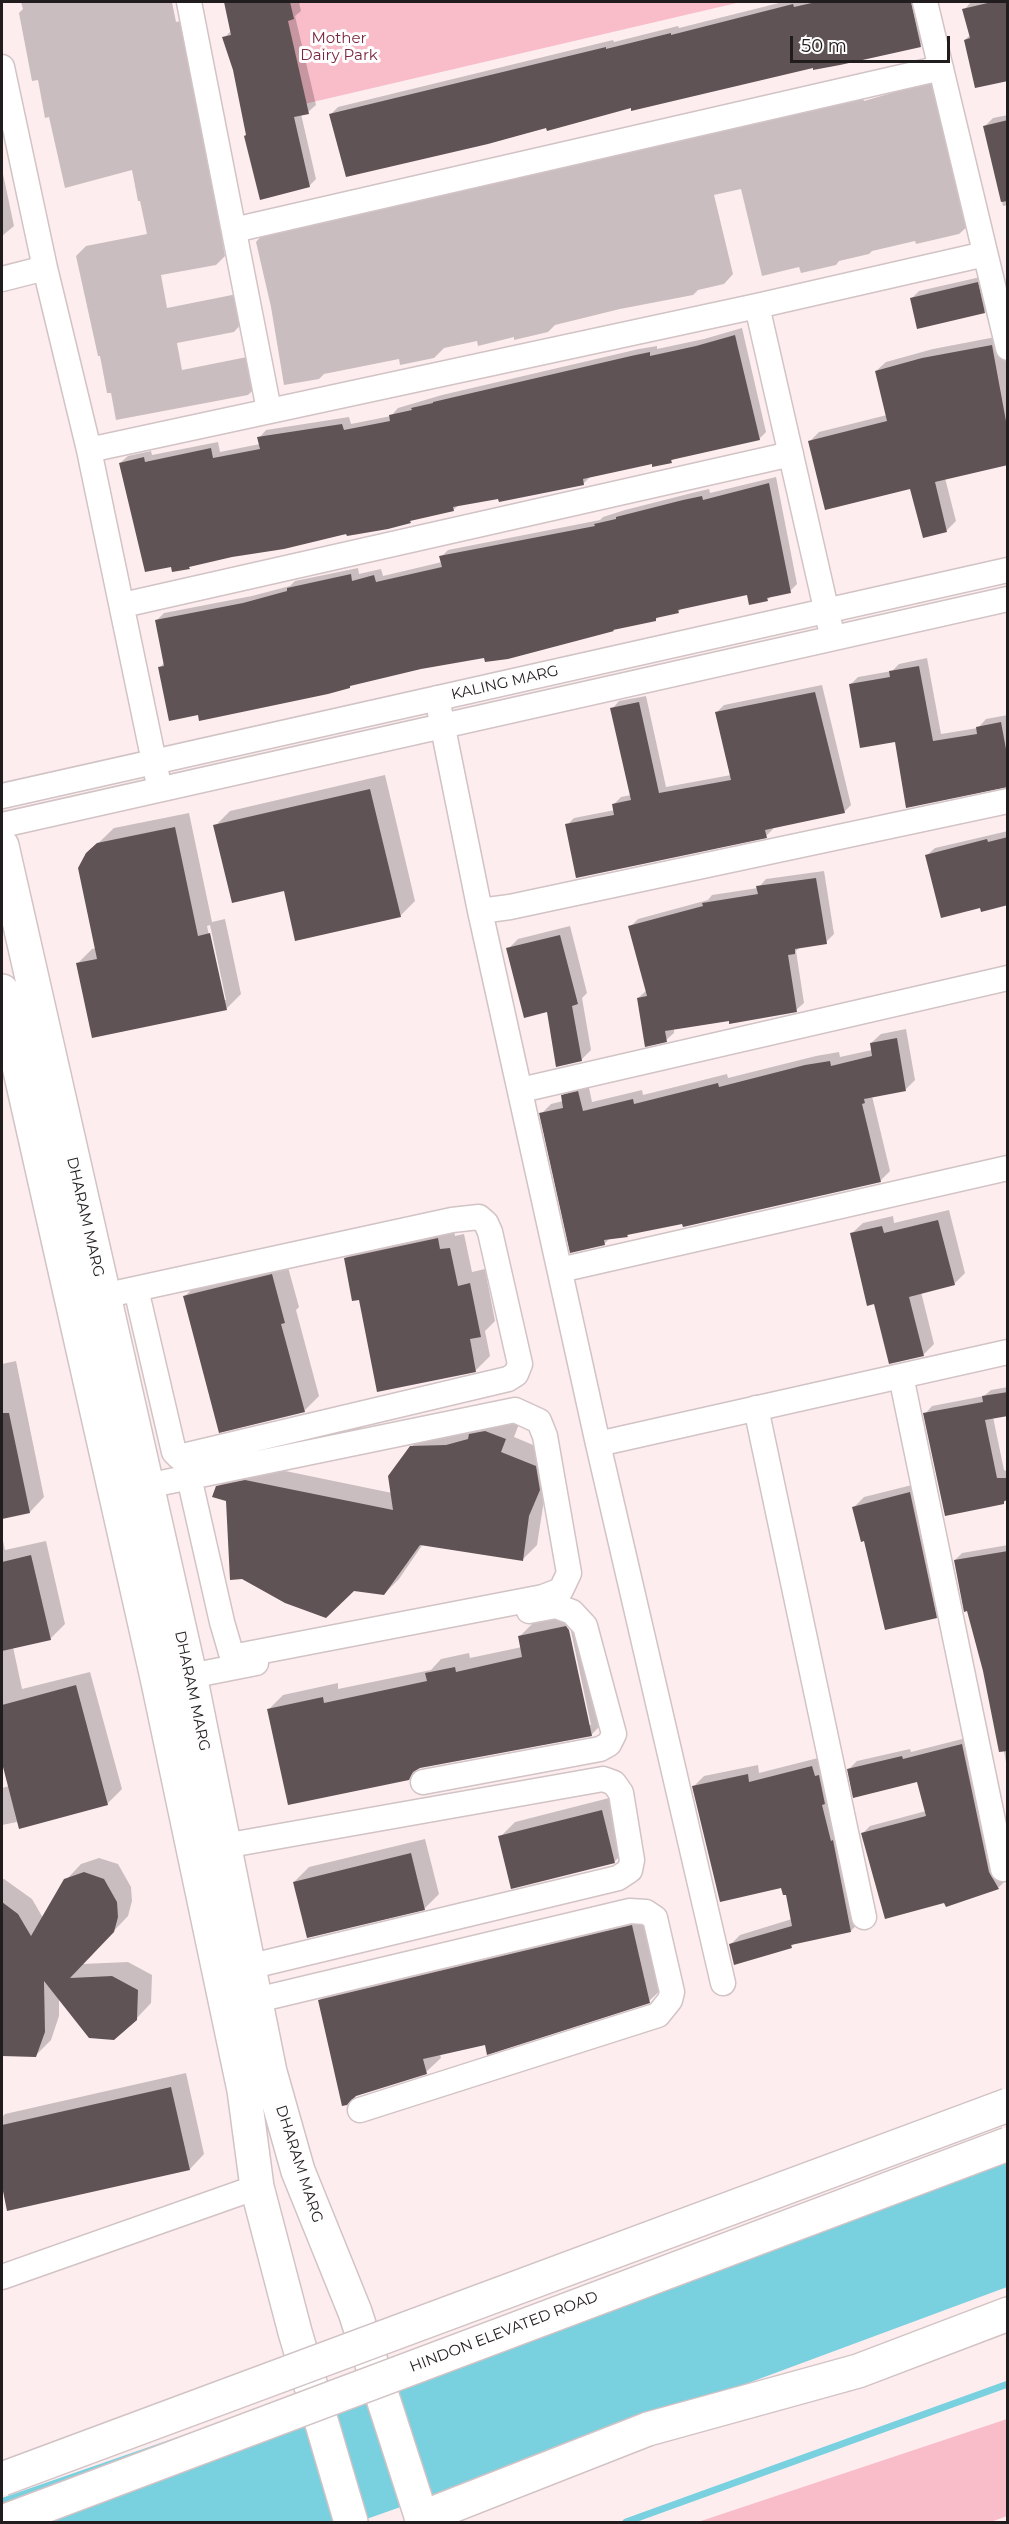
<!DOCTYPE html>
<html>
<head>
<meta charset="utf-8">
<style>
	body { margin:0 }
	#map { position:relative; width:1009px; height:2524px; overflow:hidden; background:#fdedef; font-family:Montserrat,sans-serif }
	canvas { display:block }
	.frame { position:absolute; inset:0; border:3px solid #211c1d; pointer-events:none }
	.scale { position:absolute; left:790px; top:36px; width:160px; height:27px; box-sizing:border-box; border:3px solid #211c1d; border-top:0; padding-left:8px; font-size:18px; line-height:21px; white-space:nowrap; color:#211c1d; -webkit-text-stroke:4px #fefefe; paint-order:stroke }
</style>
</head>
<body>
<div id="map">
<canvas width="1009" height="2524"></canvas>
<div class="frame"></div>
<div class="scale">50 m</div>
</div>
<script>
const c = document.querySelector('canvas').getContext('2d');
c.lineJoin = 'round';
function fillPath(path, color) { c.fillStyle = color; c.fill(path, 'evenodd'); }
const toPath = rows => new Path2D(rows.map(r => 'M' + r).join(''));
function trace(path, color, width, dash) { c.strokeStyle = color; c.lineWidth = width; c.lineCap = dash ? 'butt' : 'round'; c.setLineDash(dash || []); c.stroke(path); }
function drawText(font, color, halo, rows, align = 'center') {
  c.font = font + ' Montserrat,sans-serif'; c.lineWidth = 6; c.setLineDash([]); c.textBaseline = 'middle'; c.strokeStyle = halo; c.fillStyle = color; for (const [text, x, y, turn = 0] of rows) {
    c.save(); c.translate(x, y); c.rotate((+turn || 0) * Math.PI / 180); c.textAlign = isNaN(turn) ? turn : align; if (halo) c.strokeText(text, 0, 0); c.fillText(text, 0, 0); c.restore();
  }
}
fillPath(toPath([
	[280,2,741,2,300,105],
	[1007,2419,1007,2516,991,2522,698,2522]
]), '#f8bdc9');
fillPath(toPath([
	[1007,2138,1007,2287,670,2412,358,2522,2,2522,2,2498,541,2311]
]), '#79d0de');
fillPath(toPath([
	[21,2,172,2,176,22,180,21,193,89,196,88,225,256,216,265,161,275,167,308,237,294,243,322,234,332,177,343,182,370,252,356,258,385,248,395,116,420,111,393,107,393,100,356,98,356,76,256,86,246,147,234,140,201,138,201,132,170,65,188,49,117,45,118,38,80,32,81,19,13,23,9],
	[227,2,299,2,301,11,295,16,316,105,308,112,301,114,316,179,309,186,248,135,234,70,224,38,232,30],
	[783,2,919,2,928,38,920,46,814,66,632,106,488,143,331,114,338,107,613,40,614,42,678,26,679,28],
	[971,2,1008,2,1008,79,965,40,970,35,964,10],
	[933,81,969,225,959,234,916,244,915,241,872,251,869,254,839,261,836,265,801,273,799,267,762,276,741,189,714,195,733,274,724,284,698,290,693,295,620,309,555,325,548,332,514,340,514,337,478,346,477,341,444,348,434,358,400,365,399,359,324,374,319,379,284,385,271,307,256,242,265,232,862,96,864,101],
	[1008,115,1008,205,1003,206,985,126,993,118],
	[2,169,14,226,2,236],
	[985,276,991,304,984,311,911,299,919,291],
	[742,328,766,432,759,439,675,458,671,461,653,463,591,476,583,484,459,505,453,510,412,519,387,528,302,541,120,463,128,456,151,451,152,455,218,442,220,452,260,444,259,438,266,430,349,417,351,424,391,416,398,408,442,395,639,349,657,346,657,349,704,339],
	[1001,336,1008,373,1008,463,945,478,956,521,947,530,924,536,911,487,810,441,819,432,887,415,876,371,886,362,933,349],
	[776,477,797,584,790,591,772,595,767,600,748,594,682,608,678,612,659,616,656,619,615,628,527,653,486,656,420,668,353,683,349,687,199,713,160,667,165,662,157,620,164,613,252,596,290,586,295,581,358,568,359,574,381,569,383,576,442,562,441,557,448,550,600,520,603,517,625,510,692,493,709,489,710,493],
	[927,658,941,734,978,728,986,719,1008,715,1008,786,896,740,850,685,858,677,892,671,899,664],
	[822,685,851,805,844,812,773,827,773,829,766,836,567,825,574,818,615,810,614,804,621,797,631,795,612,709,619,701,646,696,666,787,731,775,716,713,724,705],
	[385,775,415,901,400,916,285,890,215,826,230,811],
	[189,813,212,922,225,919,241,994,226,1009,77,964,92,949,96,948,87,854,114,828],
	[210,925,226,1000,223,1000,207,926],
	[1008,831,1008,904,981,906,926,856,935,848],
	[824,871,834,934,826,942,800,947,796,951,804,1003,796,1010,674,1029,674,1033,666,1040,638,998,647,990,630,927,638,919,708,900,712,895,758,888,766,879],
	[570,926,587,993,582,998,591,1050,581,1060,508,949,518,939],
	[906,1029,915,1080,906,1089,872,1096,890,1171,880,1181,630,1233,627,1236,610,1238,604,1244,541,1114,551,1104,563,1101,563,1096,572,1086,588,1083,592,1102,642,1090,643,1095,727,1074,728,1078,816,1056,839,1052,840,1057,872,1050,871,1043,881,1034],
	[949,1210,965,1273,954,1284,921,1292,934,1344,923,1355,875,1302,851,1234,863,1223,893,1216,894,1223],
	[453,1224,455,1236,464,1234,472,1272,485,1269,495,1321,485,1331,490,1356,475,1371,360,1298,345,1259,360,1244],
	[286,1260,299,1307,296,1310,319,1396,304,1411,185,1296,199,1282],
	[16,1361,44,1497,30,1512,2,1518,2,1364],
	[1008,1387,1008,1415,993,1417,1004,1470,1008,1472,1008,1499,1004,1502,925,1414,932,1406,984,1396,991,1390],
	[501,1417,519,1424,514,1437,550,1452,554,1474,544,1500,537,1545,522,1560,423,1544,399,1579,384,1594,227,1500,218,1487,233,1472,261,1466,392,1493,411,1447,426,1432],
	[920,1483,946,1607,936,1617,854,1507,864,1497],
	[2,1536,5,1550,46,1541,65,1624,50,1639,13,1647,22,1689,90,1672,122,1789,107,1804,2,1825,2,1788,9,1786,2,1758],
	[1008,1545,1008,1772,998,1722,955,1560,962,1553],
	[581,1612,606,1720,591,1735,420,1766,409,1778,268,1710,283,1695,338,1683,338,1689,431,1670,441,1659,469,1653,470,1658,522,1647,519,1637,534,1622],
	[569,1622,591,1725,588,1725,566,1623],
	[970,1737,1006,1880,999,1887,947,1905,862,1834,870,1826,926,1811,918,1781,849,1769,857,1761,910,1749,911,1752],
	[822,1757,861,1920,851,1931,795,1942,791,1947,730,1945,740,1935,792,1919,787,1893,694,1786,704,1776,758,1765,759,1773],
	[617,1796,629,1847,615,1861,500,1837,515,1822],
	[425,1839,439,1894,424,1909,294,1882,309,1867],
	[99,1858,118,1864,131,1887,132,1901,128,1916,82,1964,128,1962,152,1975,151,2003,136,2019,59,1997,59,2016,51,2040,36,2055,2,2055,2,1989,21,1967,2,1966,2,1879,4,1879,32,1899,43,1918,66,1880,81,1864],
	[646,1912,664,1987,649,2001,440,2054,441,2058,426,2072,319,2001,334,1986],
	[186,2073,204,2154,190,2169,9,2210,2,2179,2,2117,5,2114]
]), '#0003');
trace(toPath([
	[626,2522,1008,2384]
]), '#79d0de', 7);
fillPath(toPath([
	[224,2,290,2,294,19,288,21,309,114,294,117,310,187,260,200,244,136,246,135,233,70,222,37,231,35],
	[816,2,911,2,921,47,840,65,813,70,813,68,631,111,631,108,547,131,546,128,488,144,346,177,329,114,606,47,606,49,671,33,671,35,793,4,794,7],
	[992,2,1008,2,1008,81,975,88,964,40,970,38,962,9],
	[1008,120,1008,201,1001,202,983,126],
	[978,282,985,313,917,329,910,298],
	[735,335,760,440,671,460,672,463,652,467,652,464,583,479,584,485,499,502,498,499,453,507,454,511,410,521,411,523,388,529,347,536,346,534,284,549,232,557,189,567,190,569,172,572,171,567,145,572,119,463,144,457,145,462,211,448,213,458,260,449,257,437,342,424,344,430,390,421,389,415,412,410,411,408,433,403,433,402,631,356,650,352,650,356,696,346],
	[992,345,1008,432,1008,465,935,482,947,532,923,538,910,489,825,510,808,441,887,421,875,371,922,358],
	[769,483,791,593,767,598,768,601,749,605,747,595,678,610,679,613,656,618,656,621,613,630,614,631,508,659,485,662,484,658,421,669,350,686,350,688,328,694,199,721,198,715,169,721,158,667,164,666,155,620,243,603,287,591,287,588,351,574,352,581,374,575,376,582,442,567,439,556,595,526,594,524,616,519,616,517,683,500,702,496,703,500],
	[919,666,933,741,977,734,976,727,1001,722,1008,760,1008,787,906,808,895,742,860,748,849,684,890,677,889,671],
	[815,692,845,813,765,830,767,838,576,878,565,824,614,815,612,804,631,800,610,708,639,702,659,793,731,780,715,712],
	[370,789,401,917,295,941,284,891,232,903,213,825],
	[175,827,198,936,210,933,227,1010,92,1038,76,963,97,959,78,868,86,853,97,843],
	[1008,837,1008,905,981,912,980,908,941,918,925,855,987,839,988,842],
	[816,878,827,944,795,949,795,954,788,955,797,1012,729,1024,729,1021,665,1031,667,1042,645,1047,637,998,647,996,628,926,703,906,702,903,758,894,756,886],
	[560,935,578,1004,572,1006,582,1061,556,1067,547,1012,524,1018,506,948],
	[897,1038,906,1091,864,1099,865,1103,862,1104,881,1182,683,1227,682,1224,627,1235,628,1237,604,1240,605,1245,570,1253,539,1113,563,1108,561,1095,578,1091,583,1111,633,1099,634,1104,718,1083,719,1087,805,1065,830,1061,831,1066,872,1056,870,1043],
	[938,1220,955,1285,909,1297,924,1356,889,1364,874,1304,867,1306,850,1233,882,1226,884,1233],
	[438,1238,440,1249,450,1248,458,1286,470,1283,481,1337,470,1339,476,1372,377,1392,359,1300,352,1301,344,1258],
	[272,1274,285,1323,281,1324,305,1412,219,1433,183,1296],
	[1008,1392,1008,1416,985,1420,997,1478,1008,1478,1008,1500,1004,1501,1004,1504,945,1516,923,1413,983,1402,982,1396],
	[2,1413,9,1413,30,1513,2,1519],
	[485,1431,506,1439,501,1452,536,1466,540,1490,529,1516,523,1561,420,1545,384,1595,354,1591,326,1618,285,1603,242,1579,230,1580,226,1501,212,1497,216,1486,245,1480,393,1510,388,1476,410,1446,446,1445,468,1439,469,1434],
	[910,1492,937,1618,885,1630,864,1541,861,1542,852,1507],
	[1008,1551,1008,1751,999,1752,983,1671,967,1611,964,1612,954,1560],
	[31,1555,51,1640,2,1651,2,1562],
	[566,1626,569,1630,592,1736,420,1768,413,1772,409,1780,288,1805,267,1709,323,1697,324,1703,427,1681,425,1673,455,1667,456,1672,522,1657,518,1636],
	[76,1685,108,1805,19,1829,2,1763,2,1705],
	[962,1744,989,1872,999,1889,946,1907,944,1903,885,1919,861,1833,926,1816,917,1782,853,1798,847,1769,902,1756,903,1759],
	[812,1766,815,1776,819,1775,825,1804,822,1805,831,1841,833,1840,851,1932,791,1945,792,1948,734,1965,729,1944,792,1926,786,1895,783,1895,781,1888,720,1902,692,1786,748,1774,749,1782],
	[602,1810,615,1863,511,1889,498,1836],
	[411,1853,425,1910,307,1938,293,1882],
	[84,1872,104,1879,117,1902,118,1917,114,1932,70,1978,112,1976,138,1990,137,2020,114,2040,89,2038,44,1981,45,2032,36,2057,2,2056,2,1902,18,1914,31,1936,64,1879],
	[632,1925,650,2003,487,2055,485,2045,423,2059,427,2074,356,2096,347,2105,342,2106,318,2000],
	[171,2087,190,2170,7,2211,2,2186,2,2125]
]), '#605355');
const street = toPath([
	[189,2,269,410],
	[925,2,1008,348],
	[2,67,45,268,89,450,157,776],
	[234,230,941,68],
	[2,279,45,268],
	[757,306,830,626],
	[89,450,757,306,985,254],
	[123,605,791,454],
	[437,698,480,911,598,1444,723,1983],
	[2,796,1008,570],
	[2,825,1008,599],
	[480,911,510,907,1008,801],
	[521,1090,1008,978],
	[560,1270,1008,1168],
	[103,1296,452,1220,479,1217,486,1223,490,1232,520,1364,516,1374,508,1379,179,1457,174,1452,136,1289],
	[901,1376,1003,1869],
	[756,1408,864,1917],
	[598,1444,1008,1352],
	[132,1489,515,1410,539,1421,545,1436,569,1573,561,1590,543,1597,237,1656,231,1653,222,1622,189,1477],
	[175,1679,256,1663],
	[423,1782,600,1749,609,1744,614,1734,585,1626,572,1612,556,1606,529,1611],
	[224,1846,603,1779,614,1783,621,1793,632,1860,630,1870,618,1878,248,1967],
	[240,2004,630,1911,646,1912,655,1918,672,1992,670,2000,658,2015,360,2110],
	[2,2277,257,2187]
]);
const secondary = toPath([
	[2,846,190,1675,270,2072,298,2171,355,2312,423,2522],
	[2,991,158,1682,244,2090,257,2187,295,2332,351,2522],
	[421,2518,648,2429,858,2371,1008,2314]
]);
trace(street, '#d2c3c5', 27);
trace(secondary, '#d2c3c5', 36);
trace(street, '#fff', 24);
trace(secondary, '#fff', 33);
const highwayBridge = toPath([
	[2,2479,1008,2105],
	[2,2522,1008,2144]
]);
trace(highwayBridge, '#d2c3c5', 36, []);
trace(highwayBridge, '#fff', 33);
drawText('15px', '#792740', '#fefefe', [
	["Mother",339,39],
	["Dairy Park",339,56]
]);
drawText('15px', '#211c1d', '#fefefe', [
	["KALING MARG",505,683,-13],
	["DHARAM MARG",85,1217,77],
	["DHARAM MARG",192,1691,78],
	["DHARAM MARG",299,2164,72],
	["HINDON ELEVATED ROAD",504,2332,-21]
]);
</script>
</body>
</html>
